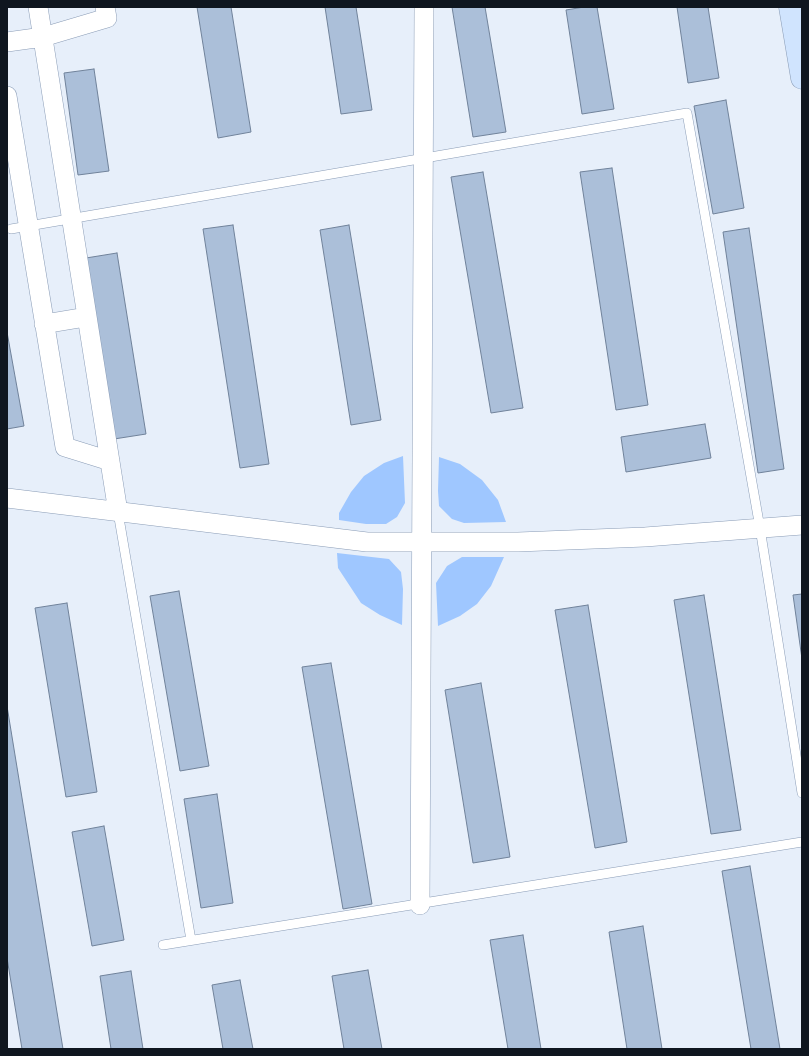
<!DOCTYPE html>
<html>
<head>
<meta charset="utf-8">
<style>
	body { margin:0 }
	#map { position:relative; width:809px; height:1056px; overflow:hidden; background:#e7effa; font-family:Jost,sans-serif }
	canvas { display:block }
	.frame { position:absolute; inset:0; border:8px solid #0f161f; pointer-events:none }
</style>
</head>
<body>
<div id="map">
<canvas width="809" height="1056"></canvas>
<div class="frame"></div>
</div>
<script>
const c = document.querySelector('canvas').getContext('2d');
c.lineJoin = 'round';
function fillPath(path, color) { c.fillStyle = color; c.fill(path, 'evenodd'); }
const toPath = rows => new Path2D(rows.map(r => 'M' + r).join(''));
function trace(path, color, width, dash) { c.strokeStyle = color; c.lineWidth = width; c.lineCap = dash ? 'butt' : 'round'; c.setLineDash(dash || []); c.stroke(path); }
fillPath(toPath([
	[403,456,405,503,397,517,386,524,366,524,339,520,339,513,351,492,364,476,384,463],
	[439,457,460,464,482,480,498,500,506,522,464,523,452,519,439,506,438,491],
	[337,553,389,559,401,572,403,589,402,625,380,615,361,603,338,568],
	[462,557,504,557,491,586,477,604,460,616,438,626,436,583,447,566]
]), '#9fc7ff');
const building = toPath([
	[197,7,231,7,251,132,218,138,197,7],
	[325,7,356,7,372,110,341,114,325,7],
	[452,7,485,7,506,132,473,137,452,7],
	[584,7,597,7,614,109,582,114,566,10,584,7],
	[677,7,708,7,719,78,688,83,677,7],
	[94,69,109,171,78,175,64,73,94,69],
	[726,100,744,208,713,214,694,106,726,100],
	[612,168,648,405,616,410,580,172,612,168],
	[483,172,523,408,491,413,451,177,483,172],
	[233,225,269,464,240,468,203,229,233,225],
	[349,225,381,420,351,425,320,230,349,225],
	[749,228,784,469,758,473,723,232,749,228],
	[117,253,146,434,114,439,86,258,117,253],
	[7,332,24,426,7,429,7,332],
	[705,424,711,458,626,472,621,437,705,424],
	[179,591,209,766,180,771,150,596,179,591],
	[802,594,802,659,793,595,802,594],
	[704,595,741,830,711,834,674,600,704,595],
	[67,603,97,792,66,797,35,608,67,603],
	[588,605,627,842,595,848,555,610,588,605],
	[331,663,372,904,343,909,302,667,331,663],
	[481,683,510,857,473,863,445,690,481,683],
	[7,706,63,1049,22,1049,7,958,7,706],
	[217,794,233,903,201,908,184,799,217,794],
	[104,826,124,940,92,946,72,832,104,826],
	[750,866,780,1049,751,1049,722,871,750,866],
	[643,926,662,1049,627,1049,609,932,643,926],
	[523,935,541,1049,508,1049,490,940,523,935],
	[368,970,382,1049,344,1049,332,976,368,970],
	[131,971,143,1049,111,1049,100,976,131,971],
	[240,980,253,1049,223,1049,212,985,240,980]
]);
fillPath(building, '#abbfd9');
trace(building, '#70829a', 1);
const lane = toPath([
	[11,229,687,113,760,528,802,793],
	[118,512,191,940],
	[163,945,802,842]
]);
const street = toPath([
	[38,7,118,512],
	[7,42,43,37,107,18,105,7],
	[7,96,65,447,110,461],
	[44,324,86,317],
	[7,498,367,542,518,542,645,537,802,525],
	[420,905,424,7]
]);
const secondary = toPath([
	[790,7,802,78]
]);
trace(lane, '#8a9cb6', 10);
trace(street, '#8a9cb6', 20);
trace(secondary, '#8a9cb6', 23);
trace(lane, '#fff', 9);
trace(street, '#fff', 19);
trace(secondary, '#d0e4fe', 22);
</script>
</body>
</html>
